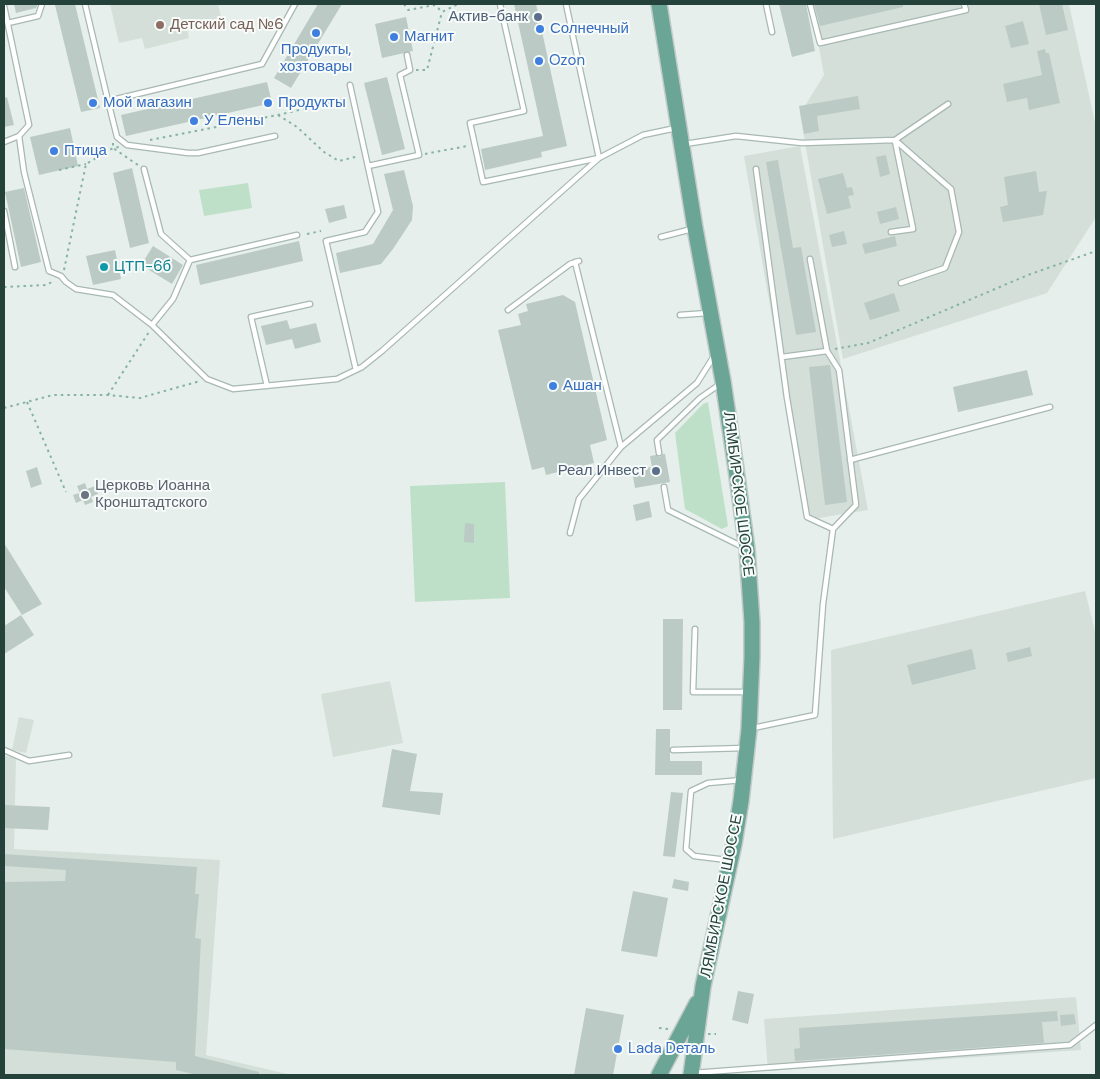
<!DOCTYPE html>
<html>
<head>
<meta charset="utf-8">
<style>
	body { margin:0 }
	#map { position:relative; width:1100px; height:1079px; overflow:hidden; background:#e6efeb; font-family:"DM Sans",sans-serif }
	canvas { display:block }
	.frame { position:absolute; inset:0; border:5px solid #24423a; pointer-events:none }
</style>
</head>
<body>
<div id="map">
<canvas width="1100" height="1079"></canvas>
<div class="frame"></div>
</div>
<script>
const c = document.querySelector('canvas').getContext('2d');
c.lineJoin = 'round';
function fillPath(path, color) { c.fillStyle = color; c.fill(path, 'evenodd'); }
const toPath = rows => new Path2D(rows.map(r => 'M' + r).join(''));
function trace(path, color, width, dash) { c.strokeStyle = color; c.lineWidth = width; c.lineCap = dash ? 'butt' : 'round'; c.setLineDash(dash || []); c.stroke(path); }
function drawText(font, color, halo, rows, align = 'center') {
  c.font = font + ' "DM Sans",sans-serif'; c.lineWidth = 4; c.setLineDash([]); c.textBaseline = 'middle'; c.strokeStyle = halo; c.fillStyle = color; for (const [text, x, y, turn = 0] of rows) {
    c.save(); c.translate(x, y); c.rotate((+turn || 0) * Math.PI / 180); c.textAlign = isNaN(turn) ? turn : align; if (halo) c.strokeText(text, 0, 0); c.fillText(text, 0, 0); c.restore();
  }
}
fillPath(toPath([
	[110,4,218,4,222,21,187,29,189,38,145,49,142,38,119,43],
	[811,4,1069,4,1096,127,1096,217,1047,293,843,359,800,114,824,75],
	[800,146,868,510,807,520,744,156],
	[1085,591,1096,635,1096,778,833,839,831,650],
	[390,681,403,743,333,757,321,694],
	[19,717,34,720,26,753,12,750],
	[4,756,16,757,14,849,220,860,206,1055,292,1075,4,1075],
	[1076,997,1081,1050,768,1071,764,1019]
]), '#d4dfda');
fillPath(toPath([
	[248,183,252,208,204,216,199,190],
	[708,402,728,526,722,529,685,509,675,433,703,404],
	[505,482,510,598,415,602,410,486]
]), '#bfe0c8');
fillPath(toPath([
	[14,4,38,4,36,8,16,13],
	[60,4,75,4,100,108,81,112,55,5],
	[318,4,342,4,291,88,274,78],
	[514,4,536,4,567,146,541,152,542,157,485,170,481,149,543,136],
	[779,4,806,4,815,51,792,57],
	[814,4,903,4,903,7,820,26],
	[1039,4,1062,4,1068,30,1046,35],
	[406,17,413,51,382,58,375,24],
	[1023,21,1029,44,1011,48,1005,26],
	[1045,49,1046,53,1049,53,1060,103,1029,110,1027,98,1007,102,1003,84,1042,75,1037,51],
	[387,77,405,149,382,155,364,83],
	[267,82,272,103,126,136,121,115],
	[858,96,860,109,817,116,819,131,804,134,799,106],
	[7,97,14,125,4,127,4,98],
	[70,128,78,166,39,175,30,137],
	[886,155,890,174,880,177,876,157],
	[778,160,793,248,801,247,816,332,796,335,766,162],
	[132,168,149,243,130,248,113,173],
	[404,170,413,206,412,220,393,249,381,264,340,273,336,253,373,244,393,210,384,174],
	[1036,171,1039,192,1047,191,1043,215,1003,222,1000,207,1008,205,1004,177],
	[843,173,847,188,852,187,854,195,848,196,851,208,827,214,818,179],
	[24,188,41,262,21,267,5,192],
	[344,205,347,218,329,223,325,209],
	[896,207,899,219,880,224,877,212],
	[844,231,847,244,832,247,829,235],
	[895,236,897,246,865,254,862,244],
	[299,241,303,261,200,285,196,265],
	[153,246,183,265,172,284,141,265],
	[115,250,121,279,93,285,86,256],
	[894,293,900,311,870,320,864,303],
	[563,295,575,302,607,440,590,445,594,463,546,475,544,467,532,470,498,330,521,325,518,314,528,311,526,304],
	[287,320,290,329,316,323,321,342,295,349,292,339,266,345,261,326],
	[830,365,847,502,825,505,809,367],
	[1027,370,1033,395,958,412,953,387],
	[663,454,665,454,670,482,635,488,632,470,652,467,650,456,656,455,660,457],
	[37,467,42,484,31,488,26,471],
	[85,483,87,489,95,486,98,494,91,497,93,502,85,505,83,500,76,503,73,495,80,493,77,486],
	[649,501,652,517,636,521,633,505],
	[465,523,474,524,474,543,464,542],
	[4,543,42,604,22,615,4,587],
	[21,615,34,635,4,654,4,626],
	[663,619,683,619,682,710,663,710],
	[1030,647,1032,656,1008,662,1006,653],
	[972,649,976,669,912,685,907,665],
	[656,729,670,729,670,761,702,761,702,775,655,775],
	[392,749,417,754,410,791,443,793,440,815,382,807],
	[671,792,683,793,675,857,663,856],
	[4,805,50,807,48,830,4,828],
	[4,854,197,867,195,894,199,894,195,938,201,939,195,1056,259,1072,259,1075,197,1075,176,1070,176,1062,4,1049,4,882,65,881,66,870,4,866],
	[674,879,689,882,688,891,672,888],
	[633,891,668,898,657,957,621,951],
	[738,991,754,994,748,1024,732,1020],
	[586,1008,624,1015,613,1075,574,1075],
	[1057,1011,1058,1021,1042,1022,1044,1043,795,1061,794,1049,800,1048,799,1028],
	[1074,1014,1076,1024,1061,1026,1060,1015]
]), '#bbcac4');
const service = toPath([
	[85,4,108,101,262,64,295,4],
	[500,4,524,111,470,123,483,182,599,158,566,4],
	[766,4,772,32],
	[810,4,820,43,966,10,964,4],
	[4,6,29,125,19,136,4,142],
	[8,23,38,16,42,4],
	[350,85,378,212,365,232,326,241,356,370],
	[108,101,117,137,127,145,188,153,198,153,275,136],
	[19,136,24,172,49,271,61,276,66,282,76,289,113,295,152,325],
	[895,140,951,189,959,232,945,268,901,283],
	[685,144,736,136,802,143,895,140,948,104],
	[368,166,419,155,400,75,410,70,407,55],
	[144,169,161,234,190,260,173,299,152,325,207,379,233,389,337,379,362,367,382,351,599,158,643,135,676,128],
	[756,169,787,398,807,517,833,529],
	[4,211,15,267],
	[891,232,913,229,895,141],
	[661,237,692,229],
	[190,260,297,235],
	[575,262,621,447],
	[508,310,570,264,579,261],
	[680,315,708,313],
	[782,357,827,351],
	[267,386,251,317,310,304],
	[659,453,657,440,700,398,720,384],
	[850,460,1050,407],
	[664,487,668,510,743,547],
	[570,533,579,499,621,447,697,383,714,356],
	[695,629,693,692,749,692],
	[753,728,815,715,823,604,833,529,856,505,839,370,827,351,810,259],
	[4,750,29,761,69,755],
	[673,750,745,748],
	[727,860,694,856,686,849,691,791,708,783,742,780],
	[693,1073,1070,1045,1096,1025]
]);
const primary = toPath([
	[659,4,695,228,723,381,736,469,747,549,752,622,752,657,749,729,741,801,734,844,703,986,691,1075],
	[659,1075,697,1003]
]);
trace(service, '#a8b8b2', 7);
trace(primary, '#c2cac8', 18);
trace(toPath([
	[404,4,408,10,435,5,442,12,458,4],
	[416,70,427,70,442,12],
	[278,115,297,127,324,152,339,161,359,156],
	[194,124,196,131],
	[150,140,278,115,346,99],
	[113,143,113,148,138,165],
	[425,154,467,146],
	[59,170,86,164],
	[307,234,321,231],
	[64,270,86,164,113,148,119,147],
	[4,287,47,285,53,281],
	[835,349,868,343,1028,275,1096,251],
	[108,395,149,332],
	[27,402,66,492],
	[4,408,53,395,108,395,140,398,200,381],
	[659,1028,669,1029],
	[708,1034,716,1034]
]), '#86b3a5', 2, [2.5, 4]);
trace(service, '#fff', 4.5);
trace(primary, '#6aa596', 15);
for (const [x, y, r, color] of [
	[538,17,5,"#5c6f8a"],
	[160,25,5,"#8d6e63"],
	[540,29,5,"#3f7fe0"],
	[316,33,5,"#3f7fe0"],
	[394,37,5,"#3f7fe0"],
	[539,61,5,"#3f7fe0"],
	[93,103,5,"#3f7fe0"],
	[268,103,5,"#3f7fe0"],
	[194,121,5,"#3f7fe0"],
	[54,151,5,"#3f7fe0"],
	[104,267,5,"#0f9aa8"],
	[553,386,5,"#3f7fe0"],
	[656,471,5,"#5c6f8a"],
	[85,495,5,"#6b7280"],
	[618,1049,5,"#3f7fe0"]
]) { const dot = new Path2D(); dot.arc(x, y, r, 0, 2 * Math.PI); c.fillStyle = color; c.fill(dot); trace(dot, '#f7fbf9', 2); }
drawText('15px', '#4e5e75', '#f7fbf9', [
	["Актив-банк",528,17],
	["Реал Инвест",646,471]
], 'right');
drawText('15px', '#785e54', '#f7fbf9', [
	["Детский сад №6",170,25]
], 'left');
drawText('15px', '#366cbe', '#f7fbf9', [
	["Солнечный",550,29],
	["Магнит",404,37],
	["Продукты,",316,50,"center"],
	["хозтовары",316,67,"center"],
	["Ozon",549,61],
	["Мой магазин",103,103],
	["Продукты",278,103],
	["У Елены",204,121],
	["Птица",64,151],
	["Ашан",563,386],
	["Lada Dеталь",628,1049]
], 'left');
drawText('15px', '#0d838f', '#f7fbf9', [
	["ЦТП-6б",114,267]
], 'left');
drawText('15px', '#5b616d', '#f7fbf9', [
	["Церковь Иоанна",95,486],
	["Кронштадтского",95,503]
], 'left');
drawText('15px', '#24423a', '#f7fbf9', [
	["ЛЯМБИРСКОЕ ШОССЕ",738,494,83],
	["ЛЯМБИРСКОЕ ШОССЕ",722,896,-79]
]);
</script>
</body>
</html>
